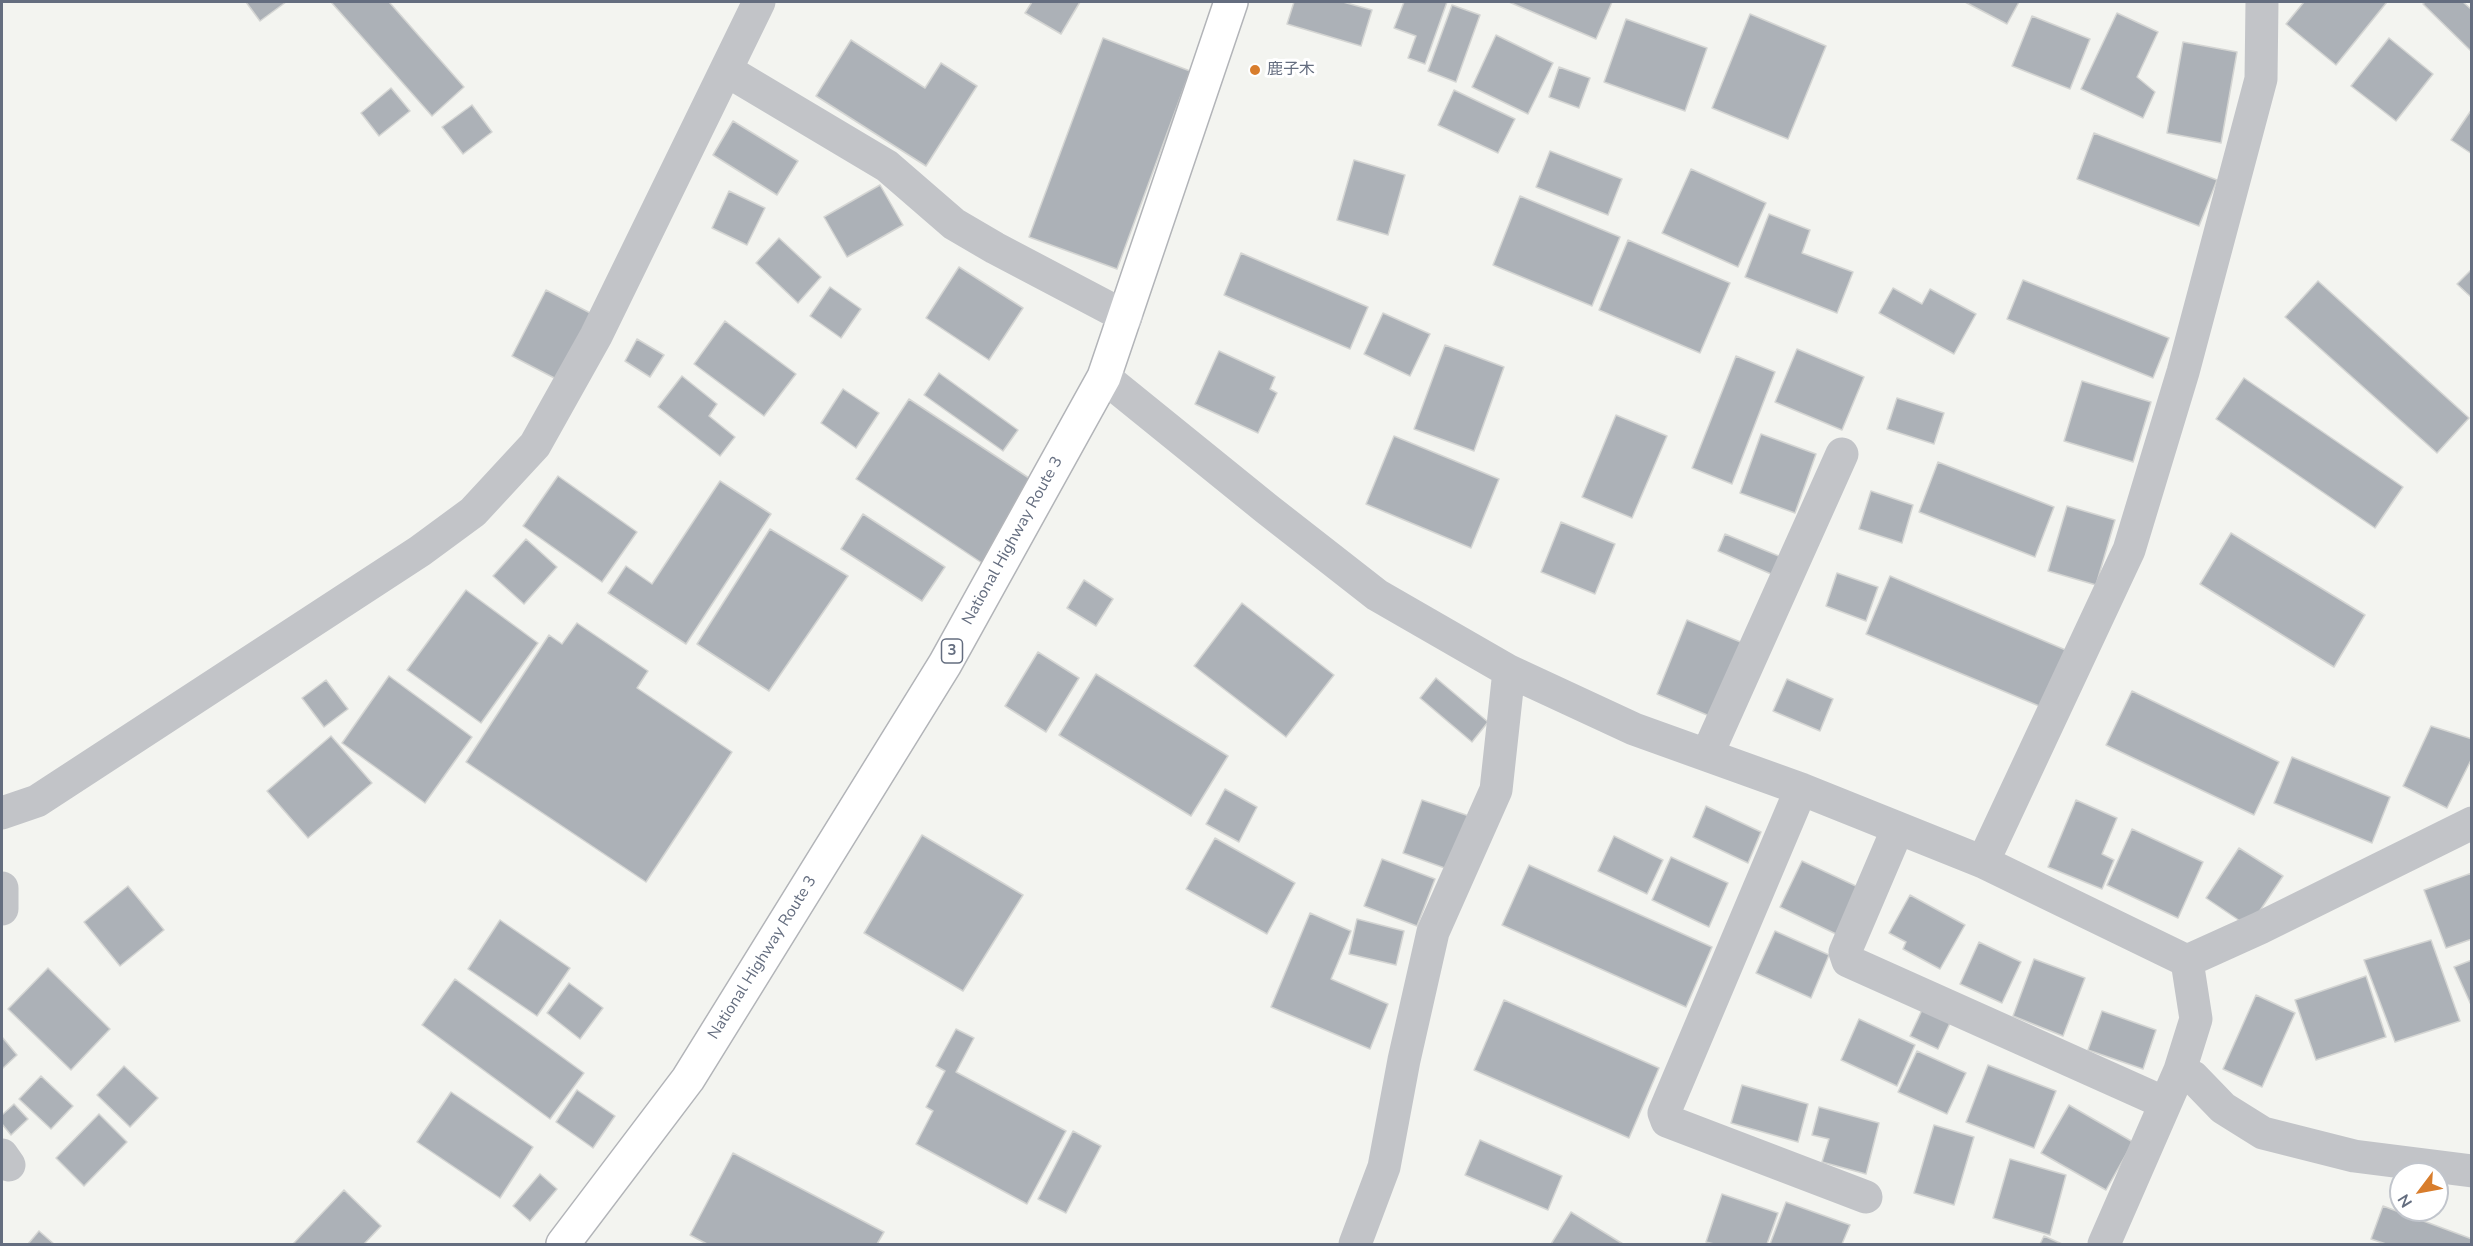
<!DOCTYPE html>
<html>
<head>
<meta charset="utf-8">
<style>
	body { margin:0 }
	#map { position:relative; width:2473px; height:1246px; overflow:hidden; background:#f3f4f0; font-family:"Nunito Sans",sans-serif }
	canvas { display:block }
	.frame { position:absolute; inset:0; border:3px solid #646d7f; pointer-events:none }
	.north { position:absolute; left:2389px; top:1162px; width:60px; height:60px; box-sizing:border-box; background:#fff; border:2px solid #c1c5cc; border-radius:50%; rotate:238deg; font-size:16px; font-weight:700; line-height:24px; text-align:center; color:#646d7f }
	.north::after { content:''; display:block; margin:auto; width:21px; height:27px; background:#d87d2c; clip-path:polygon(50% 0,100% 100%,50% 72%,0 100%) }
</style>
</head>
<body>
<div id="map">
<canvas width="2473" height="1246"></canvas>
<div class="frame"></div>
<div class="north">N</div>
</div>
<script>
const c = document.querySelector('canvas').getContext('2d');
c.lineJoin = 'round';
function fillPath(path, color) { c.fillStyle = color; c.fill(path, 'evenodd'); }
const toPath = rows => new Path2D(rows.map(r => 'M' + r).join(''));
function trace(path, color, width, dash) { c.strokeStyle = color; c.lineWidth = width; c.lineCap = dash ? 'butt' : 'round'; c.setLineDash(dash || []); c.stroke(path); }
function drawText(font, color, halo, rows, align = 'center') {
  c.font = font + ' "Nunito Sans","Noto Sans JP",sans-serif'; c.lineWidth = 6; c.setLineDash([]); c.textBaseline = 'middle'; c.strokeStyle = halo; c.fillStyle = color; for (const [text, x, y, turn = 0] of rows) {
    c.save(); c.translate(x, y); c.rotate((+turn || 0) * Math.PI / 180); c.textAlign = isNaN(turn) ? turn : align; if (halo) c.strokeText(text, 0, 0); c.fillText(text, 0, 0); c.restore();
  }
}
const building = toPath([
	[246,2,286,2,260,21,246,2],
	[331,2,389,2,464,87,432,116,331,2],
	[1032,2,1080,2,1061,34,1025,13,1032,2],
	[1294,2,1343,2,1372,10,1361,46,1287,24,1294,2],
	[1404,2,1447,2,1425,64,1408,58,1416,36,1394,28,1404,2],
	[1509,2,1612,2,1596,39,1509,2],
	[1965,2,2019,2,2007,24,1965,2],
	[2304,2,2387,2,2336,65,2286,24,2304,2],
	[2425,2,2463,2,2472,10,2472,52,2423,4,2425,2],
	[1452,5,1480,15,1456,82,1428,71,1452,5],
	[2117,13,2158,32,2137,77,2155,92,2143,118,2081,89,2117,13],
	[1750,14,1826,46,1788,139,1712,108,1750,14],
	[2032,16,2090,39,2070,89,2012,66,2032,16],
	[1626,19,1707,48,1685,111,1604,82,1626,19],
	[1496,35,1553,63,1528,114,1472,87,1496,35],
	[1103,38,1190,71,1117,269,1029,237,1103,38],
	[2389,38,2433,74,2396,121,2351,86,2389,38],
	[851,40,925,88,941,63,977,86,926,166,816,96,851,40],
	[2183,42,2237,52,2221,143,2167,133,2183,42],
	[1559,67,1590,78,1579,108,1549,97,1559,67],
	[391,88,410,111,379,136,361,113,391,88],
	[1454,90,1515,119,1498,153,1438,125,1454,90],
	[472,105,492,132,463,154,442,127,472,105],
	[2472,109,2472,154,2451,140,2472,109],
	[733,121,798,161,777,195,713,155,733,121],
	[2094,133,2217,180,2199,226,2077,179,2094,133],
	[1550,151,1622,179,1608,215,1536,187,1550,151],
	[1354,160,1405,175,1388,235,1337,220,1354,160],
	[1691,169,1766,203,1738,267,1662,233,1691,169],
	[880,185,903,225,847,257,824,217,880,185],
	[729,191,765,208,747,245,712,228,729,191],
	[1520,196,1620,237,1592,306,1493,265,1520,196],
	[1769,214,1810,230,1802,253,1853,272,1837,313,1745,277,1769,214],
	[779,238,821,277,798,303,756,263,779,238],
	[1628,240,1730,283,1700,353,1599,310,1628,240],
	[1241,253,1368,307,1350,349,1224,295,1241,253],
	[959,267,1023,308,989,360,926,318,959,267],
	[2472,269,2472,298,2457,284,2472,269],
	[2023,280,2169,338,2153,378,2007,319,2023,280],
	[2318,281,2469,418,2437,453,2285,317,2318,281],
	[830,287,861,309,841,338,810,316,830,287],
	[1893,288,1922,304,1930,289,1976,314,1954,354,1879,313,1893,288],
	[546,290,596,316,562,382,512,356,546,290],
	[1383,313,1430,334,1410,376,1364,354,1383,313],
	[725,321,796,374,764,416,694,364,725,321],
	[637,339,664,355,650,377,625,361,637,339],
	[1445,345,1504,367,1474,451,1414,429,1445,345],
	[1797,349,1864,377,1842,430,1775,402,1797,349],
	[1219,351,1275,377,1270,389,1277,393,1258,433,1195,404,1219,351],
	[1736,356,1775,372,1732,484,1692,468,1736,356],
	[939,373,1018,430,1003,451,924,395,939,373],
	[682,376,717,404,709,416,735,437,720,456,658,407,682,376],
	[2244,378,2403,487,2375,528,2216,419,2244,378],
	[2082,381,2151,402,2133,462,2064,441,2082,381],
	[843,389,879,413,856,448,821,423,843,389],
	[1897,398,1944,413,1934,444,1887,429,1897,398],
	[909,399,1035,482,982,563,856,479,909,399],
	[1616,415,1667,436,1632,518,1582,497,1616,415],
	[1761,434,1816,454,1795,513,1740,493,1761,434],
	[1394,436,1499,479,1471,548,1366,504,1394,436],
	[1938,462,2054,507,2035,557,1919,512,1938,462],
	[558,476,637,532,602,582,523,526,558,476],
	[720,481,771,514,686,644,608,593,626,566,652,584,720,481],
	[1871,491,1913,505,1902,543,1859,529,1871,491],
	[2067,506,2115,520,2096,585,2048,571,2067,506],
	[863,514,945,567,922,601,841,549,863,514],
	[1561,522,1615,544,1595,594,1541,572,1561,522],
	[770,529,848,576,769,691,697,644,770,529],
	[2231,533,2365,615,2334,667,2200,584,2231,533],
	[1725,534,1786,559,1778,577,1718,551,1725,534],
	[526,539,557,567,524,604,493,576,526,539],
	[1837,573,1878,587,1866,621,1826,606,1837,573],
	[1890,576,2068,651,2044,708,1866,634,1890,576],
	[1084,580,1113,599,1096,626,1067,608,1084,580],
	[466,590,538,643,481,723,407,670,466,590],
	[1242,603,1334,675,1286,737,1194,666,1242,603],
	[1687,620,1743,643,1712,717,1657,694,1687,620],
	[577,623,648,671,637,688,732,752,646,882,466,762,549,635,562,644,577,623],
	[1038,652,1079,678,1046,732,1005,706,1038,652],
	[1096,674,1228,756,1191,816,1059,735,1096,674],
	[389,676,472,737,425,803,342,743,389,676],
	[1436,678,1488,722,1472,742,1420,698,1436,678],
	[1787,679,1833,699,1820,731,1773,711,1787,679],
	[326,680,348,709,324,727,302,698,326,680],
	[2132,691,2279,762,2254,815,2106,745,2132,691],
	[2431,726,2472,739,2472,758,2447,808,2403,786,2431,726],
	[331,736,372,783,308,838,267,791,331,736],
	[2292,757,2390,797,2372,843,2274,803,2292,757],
	[1225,789,1257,807,1239,842,1206,824,1225,789],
	[1422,800,1472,817,1453,871,1403,853,1422,800],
	[2076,800,2117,818,2102,854,2114,860,2102,889,2048,867,2076,800],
	[1706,806,1761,832,1748,863,1693,837,1706,806],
	[2132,829,2203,862,2178,918,2107,885,2132,829],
	[922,835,1023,895,963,991,864,933,922,835],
	[1614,836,1663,860,1647,894,1598,871,1614,836],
	[1215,838,1295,883,1267,934,1186,889,1215,838],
	[2239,848,2283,876,2249,927,2206,898,2239,848],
	[1671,857,1728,883,1709,927,1652,900,1671,857],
	[1382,859,1435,879,1417,926,1364,906,1382,859],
	[1802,861,1858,887,1836,934,1780,907,1802,861],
	[1529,865,1712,947,1686,1007,1502,925,1529,865],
	[2472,873,2472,939,2446,948,2424,890,2472,873],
	[128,886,164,930,120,966,84,922,128,886],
	[1910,895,1965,925,1940,969,1903,949,1906,942,1889,933,1910,895],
	[1310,913,1351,931,1331,979,1388,1004,1370,1049,1271,1007,1310,913],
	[1357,919,1404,931,1396,965,1349,954,1357,919],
	[500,920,570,968,537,1016,468,969,500,920],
	[1775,931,1829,955,1811,998,1756,973,1775,931],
	[2431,940,2460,1021,2395,1042,2364,960,2431,940],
	[1979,942,2021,962,2002,1003,1960,984,1979,942],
	[2034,959,2085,978,2063,1036,2013,1016,2034,959],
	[2472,960,2472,1007,2454,967,2472,960],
	[48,968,110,1029,71,1070,8,1009,48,968],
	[2366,976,2386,1037,2316,1060,2295,1000,2366,976],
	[455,979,584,1073,550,1119,422,1025,455,979],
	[569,983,603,1008,580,1039,547,1013,569,983],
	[2256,995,2295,1013,2262,1087,2223,1069,2256,995],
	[1504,1000,1659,1068,1629,1138,1474,1070,1504,1000],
	[1922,1010,1950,1023,1938,1049,1910,1036,1922,1010],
	[2102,1011,2156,1030,2143,1069,2088,1050,2102,1011],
	[1859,1019,1915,1045,1897,1086,1841,1060,1859,1019],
	[956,1029,974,1038,956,1072,1066,1131,1027,1204,916,1144,933,1111,926,1107,945,1071,936,1066,956,1029],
	[2,1037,17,1055,2,1069,2,1037],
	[1917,1051,1966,1073,1947,1114,1898,1092,1917,1051],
	[1988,1065,2056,1091,2034,1148,1966,1122,1988,1065],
	[124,1066,158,1098,130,1127,97,1095,124,1066],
	[41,1076,73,1106,51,1129,19,1099,41,1076],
	[1742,1085,1808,1104,1798,1142,1731,1123,1742,1085],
	[577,1090,615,1116,593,1148,556,1122,577,1090],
	[451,1092,533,1147,500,1198,417,1142,451,1092],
	[14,1104,28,1119,11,1135,2,1124,2,1115,14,1104],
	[2069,1105,2133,1142,2106,1190,2041,1153,2069,1105],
	[1819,1107,1879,1123,1866,1174,1822,1162,1829,1139,1812,1135,1819,1107],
	[99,1114,127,1142,84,1186,56,1158,99,1114],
	[1934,1125,1974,1137,1954,1205,1914,1193,1934,1125],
	[1073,1131,1101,1146,1066,1213,1038,1199,1073,1131],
	[1480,1140,1562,1176,1548,1210,1465,1175,1480,1140],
	[733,1153,884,1232,877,1244,707,1244,690,1235,733,1153],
	[2010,1159,2066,1175,2050,1235,1993,1218,2010,1159],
	[540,1174,557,1189,530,1221,513,1206,540,1174],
	[344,1190,381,1226,364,1244,293,1244,344,1190],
	[1722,1194,1778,1213,1767,1244,1714,1244,1706,1242,1722,1194],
	[1786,1202,1850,1225,1842,1244,1770,1244,1786,1202],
	[2383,1206,2472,1239,2472,1244,2386,1244,2371,1239,2383,1206],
	[1571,1212,1623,1244,1551,1244,1571,1212],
	[39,1231,54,1244,28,1244,39,1231],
	[2044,1236,2062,1244,2040,1244,2044,1236]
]);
fillPath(building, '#acb1b7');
trace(building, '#d4d5d3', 1.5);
const highway = toPath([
	[563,1244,688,1079,945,664,1104,377,1231,2]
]);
trace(highway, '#b2b4b8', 36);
trace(toPath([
	[726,70,887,166,954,224,995,248,1126,317],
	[1104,377,1267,509,1377,595,1509,671,1634,729,1801,789,1983,862,2187,961,2260,928,2472,823],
	[1707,755,1842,454],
	[1801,789,1664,1113,1667,1121,1866,1197],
	[2,813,37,801,420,551,473,512,535,445,596,336,759,2],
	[1898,828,1845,952,1848,961,2165,1103],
	[1983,862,2129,550,2183,372,2261,79,2262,2],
	[2,888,2,909],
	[2180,1070,2193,1077,2223,1108,2263,1133,2354,1156,2472,1171],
	[2,1155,9,1165],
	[1355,1244,1384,1167,1404,1060,1433,932,1496,790,1509,671],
	[2104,1244,2180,1070,2196,1019,2187,961]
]), '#c2c4c8', 33);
trace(highway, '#fff', 33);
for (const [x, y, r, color] of [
	[1255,70,6,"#d87d2c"]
]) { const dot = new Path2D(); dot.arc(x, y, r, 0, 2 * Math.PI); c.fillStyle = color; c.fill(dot); trace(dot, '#fff', 2); }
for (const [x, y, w] of [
	[952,651,21]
]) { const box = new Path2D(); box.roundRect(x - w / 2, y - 12, w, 24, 4.5); c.fillStyle = '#fff'; c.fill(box); trace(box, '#646d7f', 1.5); }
drawText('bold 15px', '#646d7f', null, [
	["3",952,651]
]);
drawText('16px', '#646d7f', '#fff', [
	["鹿子木",1267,70]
], 'left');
drawText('16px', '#646d7f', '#fff', [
	["National Highway Route 3",1013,541,-61],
	["National Highway Route 3",763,958,-58]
]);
</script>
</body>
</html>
